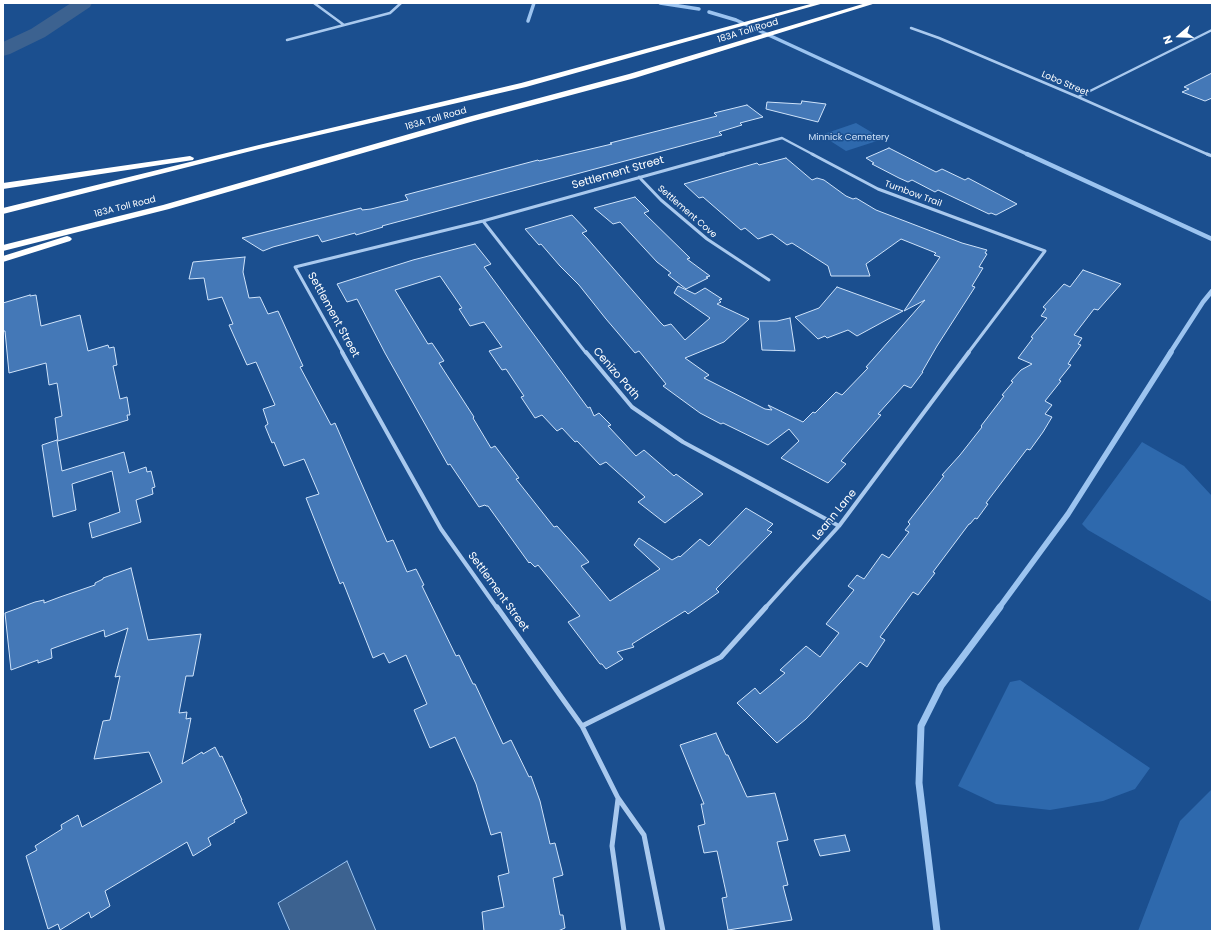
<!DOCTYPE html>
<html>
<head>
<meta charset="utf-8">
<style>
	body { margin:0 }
	#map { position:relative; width:1215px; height:934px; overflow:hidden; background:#1b4f8f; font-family:Poppins,sans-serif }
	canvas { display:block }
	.frame { position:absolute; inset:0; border:4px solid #fff; pointer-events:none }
	.north { position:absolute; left:1159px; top:16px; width:40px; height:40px; -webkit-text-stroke:3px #1b4f8f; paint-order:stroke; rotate:251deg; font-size:11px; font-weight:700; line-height:16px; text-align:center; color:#fff }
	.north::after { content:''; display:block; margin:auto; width:14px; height:18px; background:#fff; clip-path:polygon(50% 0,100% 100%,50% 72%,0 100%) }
</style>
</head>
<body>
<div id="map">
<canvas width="1215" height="934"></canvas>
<div class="frame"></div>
<div class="north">N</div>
</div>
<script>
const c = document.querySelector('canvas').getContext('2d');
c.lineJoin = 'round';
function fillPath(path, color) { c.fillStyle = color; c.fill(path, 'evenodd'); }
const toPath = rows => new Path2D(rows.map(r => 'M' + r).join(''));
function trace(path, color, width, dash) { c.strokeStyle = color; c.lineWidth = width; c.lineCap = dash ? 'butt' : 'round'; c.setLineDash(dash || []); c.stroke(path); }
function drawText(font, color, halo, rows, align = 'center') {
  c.font = font + ' Poppins,sans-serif'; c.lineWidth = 3; c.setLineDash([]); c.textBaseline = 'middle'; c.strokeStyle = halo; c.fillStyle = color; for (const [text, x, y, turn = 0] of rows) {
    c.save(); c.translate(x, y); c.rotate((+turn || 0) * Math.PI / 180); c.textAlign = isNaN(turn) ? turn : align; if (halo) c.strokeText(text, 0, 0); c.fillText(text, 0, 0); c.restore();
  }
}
fillPath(toPath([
	[856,123,883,139,846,151,821,135],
	[1142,442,1184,466,1212,496,1212,602,1088,530,1082,524],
	[1020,680,1150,768,1135,789,1103,801,1050,810,996,804,958,786,1010,682],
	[1212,789,1212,931,1138,931,1180,821]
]), '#2e69ad');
const water = toPath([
	[347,861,376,931,290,931,278,903,347,861]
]);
fillPath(water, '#3c6290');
trace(water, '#9cc4f0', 1);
trace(toPath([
	[660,3,699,9],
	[709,12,736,20,1029,155],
	[528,21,534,3]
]), '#9cc4f0', 3.5);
trace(toPath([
	[1027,154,1212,239],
	[1170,353,1203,302,1212,291]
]), '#9cc4f0', 4.5);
trace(toPath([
	[999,608,1068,514,1171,352]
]), '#9cc4f0', 5.5);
trace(toPath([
	[937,931,919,783,921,726,941,686,1000,607]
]), '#9cc4f0', 7);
fillPath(toPath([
	[71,3,92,3,90,7,45,37,10,54,3,56,3,42,31,29,71,3]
]), '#3c6290');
const building = toPath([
	[1212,73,1212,98,1205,101,1182,92,1189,89,1184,87,1212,73],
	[802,101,826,104,818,122,766,109,767,102,801,104,802,101],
	[747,105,763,117,740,123,742,125,719,132,722,135,382,226,383,227,356,235,355,233,322,242,318,235,273,247,263,251,242,238,361,208,362,210,371,209,408,200,405,195,538,160,539,161,612,144,610,143,717,116,714,113,747,105],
	[889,148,936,172,942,169,965,180,968,178,1017,204,996,215,991,213,989,214,938,190,935,192,912,180,908,182,899,178,872,164,874,163,866,158,889,148],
	[786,158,812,180,817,178,824,180,846,196,853,199,856,198,876,210,962,243,987,250,985,253,987,254,979,267,983,268,972,286,975,287,937,346,922,372,923,372,911,388,904,385,878,414,881,415,841,461,846,464,828,483,781,458,799,441,789,429,768,445,723,423,721,424,700,413,663,386,666,384,639,351,635,353,606,319,579,285,560,266,541,244,539,245,525,229,572,215,587,231,582,233,586,237,660,322,664,326,671,324,685,340,710,318,674,293,678,286,695,294,705,288,722,299,719,300,721,302,717,304,749,319,724,342,685,358,709,375,704,378,765,409,772,410,768,405,803,422,813,412,815,413,836,392,842,395,868,368,866,367,925,300,904,311,940,257,934,255,936,253,901,239,866,264,870,276,831,276,828,266,792,243,787,245,772,234,758,239,745,228,741,230,703,197,699,198,684,184,757,163,759,165,786,158],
	[635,197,649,211,644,213,690,258,687,259,710,276,706,277,708,278,686,289,668,275,671,273,657,262,620,222,613,224,594,208,635,197],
	[475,244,491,264,484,267,588,408,590,407,594,416,599,413,611,425,608,426,636,456,644,450,674,476,676,474,703,494,665,523,638,502,645,497,606,462,600,465,577,441,575,442,562,428,557,431,542,415,535,418,521,397,524,396,506,369,502,370,489,351,502,347,484,322,470,326,459,309,462,308,440,276,395,290,428,344,432,343,444,361,439,363,474,417,473,418,491,448,495,446,519,478,516,479,554,527,557,526,589,562,581,566,610,601,660,569,634,545,639,538,672,560,679,556,680,557,700,539,709,546,746,508,773,524,767,530,772,532,716,589,719,592,688,614,685,611,632,644,634,647,617,652,623,659,606,669,602,664,600,664,568,622,580,616,538,565,535,567,530,562,529,563,488,506,486,506,485,505,479,507,450,464,448,465,385,353,357,299,347,302,337,284,413,260,475,244],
	[245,257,243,272,249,298,260,297,268,314,278,311,303,366,300,367,331,425,335,423,387,542,393,540,407,572,416,569,424,585,422,586,456,656,459,655,473,684,475,684,503,744,511,740,529,777,531,776,540,801,550,844,555,843,563,875,553,878,560,915,563,915,565,928,558,931,484,931,482,912,504,907,498,876,509,873,501,832,491,835,476,784,455,737,430,748,414,710,427,704,406,655,389,663,384,653,373,658,343,582,340,584,306,498,319,494,304,459,284,466,274,442,272,443,265,426,268,424,263,409,275,405,256,362,247,365,229,325,233,324,222,297,208,300,204,278,189,279,193,262,245,257],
	[1083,270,1121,284,1098,310,1094,309,1074,335,1082,338,1078,344,1081,345,1071,359,1068,364,1071,365,1059,380,1061,381,1045,401,1052,405,1045,414,1052,417,1043,432,1030,450,1027,449,986,503,988,504,977,519,975,518,970,524,969,524,933,572,935,573,918,595,913,592,880,637,885,640,867,667,860,662,806,719,777,743,737,703,755,688,760,694,785,673,780,670,806,646,820,657,839,633,826,624,854,590,848,586,857,575,864,579,882,554,889,558,909,532,905,530,910,524,908,522,944,476,942,475,960,455,982,427,981,426,1004,396,1002,395,1013,382,1011,381,1021,370,1032,364,1018,358,1033,338,1031,337,1047,318,1041,316,1046,309,1043,307,1064,284,1070,287,1083,270],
	[837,287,903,311,857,336,848,330,827,338,825,336,818,339,795,317,819,308,837,287],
	[30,295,30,296,36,295,41,326,80,315,88,351,108,345,109,348,114,347,117,365,113,366,120,399,127,397,130,415,127,415,128,420,58,441,55,418,62,416,57,383,49,385,46,363,9,373,5,331,3,331,3,303,30,295],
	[790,318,795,351,762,350,759,321,777,321,790,318],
	[57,440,62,471,124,452,129,473,146,467,147,472,151,471,155,487,152,488,153,494,136,500,141,522,92,538,89,523,120,512,112,471,72,484,76,510,53,517,42,445,57,440],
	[131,568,148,640,201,634,193,676,186,676,179,713,187,712,186,719,191,718,182,764,202,752,203,754,215,747,220,757,222,756,242,800,241,800,247,813,234,820,235,822,208,838,211,845,193,856,187,842,105,891,110,906,91,918,89,912,60,930,58,924,48,929,26,856,37,850,35,846,62,829,61,825,78,815,82,827,162,782,149,752,94,759,103,721,110,720,120,676,115,677,128,628,105,637,104,630,51,649,52,658,38,663,38,660,11,670,5,613,35,602,44,600,44,603,60,597,95,585,95,583,103,579,103,578,131,568],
	[716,733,726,755,728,755,747,797,775,793,788,840,777,842,788,885,783,886,792,920,728,930,722,898,727,897,717,851,704,853,698,826,705,824,701,804,704,804,680,745,716,733],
	[845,835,850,851,820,856,814,840,845,835]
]);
fillPath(building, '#4478b7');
trace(building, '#cfe3fa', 1);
trace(toPath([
	[314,3,344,25],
	[911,28,939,38,1078,97,1209,155],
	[287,40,390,13,401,3],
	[1078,97,1212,30],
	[720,155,782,138,814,155]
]), '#a9c9ee', 2.5);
trace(toPath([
	[812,154,878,189,1045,251,968,353],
	[1207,154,1212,156],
	[639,177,661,200,707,239,769,280],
	[483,221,586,353],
	[343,353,295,267,483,221,724,154]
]), '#a9c9ee', 3);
trace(toPath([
	[342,352,441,529,497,608],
	[586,352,632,407,683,442,839,526],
	[765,608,839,526,969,352]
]), '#a9c9ee', 4);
trace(toPath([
	[497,607,582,726],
	[582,726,618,798,644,835,663,931],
	[582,726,721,657,766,607],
	[618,799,612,846,624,931]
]), '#a9c9ee', 5);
fillPath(toPath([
	[814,3,824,3,526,87,259,149,3,214,3,208,259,145,521,83,814,3],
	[866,3,876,3,635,78,474,121,169,209,3,251,3,245,163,205,468,117,629,74,866,3],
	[190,156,194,158,193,160,3,189,3,183,190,156],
	[67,236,70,237,72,239,70,241,3,262,3,256,67,236]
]), '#fff');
drawText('9px', '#fff', '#1b4f8f', [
	["183A Toll Road",748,31,-17],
	["Lobo Street",1065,84,23],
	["183A Toll Road",436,119,-16],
	["Turnbow Trail",913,194,20],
	["183A Toll Road",125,207,-14],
	["Settlement Cove",687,212,41]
]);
drawText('9px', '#cfe3fa', '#1b4f8f', [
	["Minnick Cemetery",849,138]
]);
drawText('11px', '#fff', '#1b4f8f', [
	["Settlement Street",618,173,-16],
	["Settlement Street",333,315,61],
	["Cenizo Path",616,374,49],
	["Leann Lane",835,515,-51],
	["Settlement Street",498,592,54]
]);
</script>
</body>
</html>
